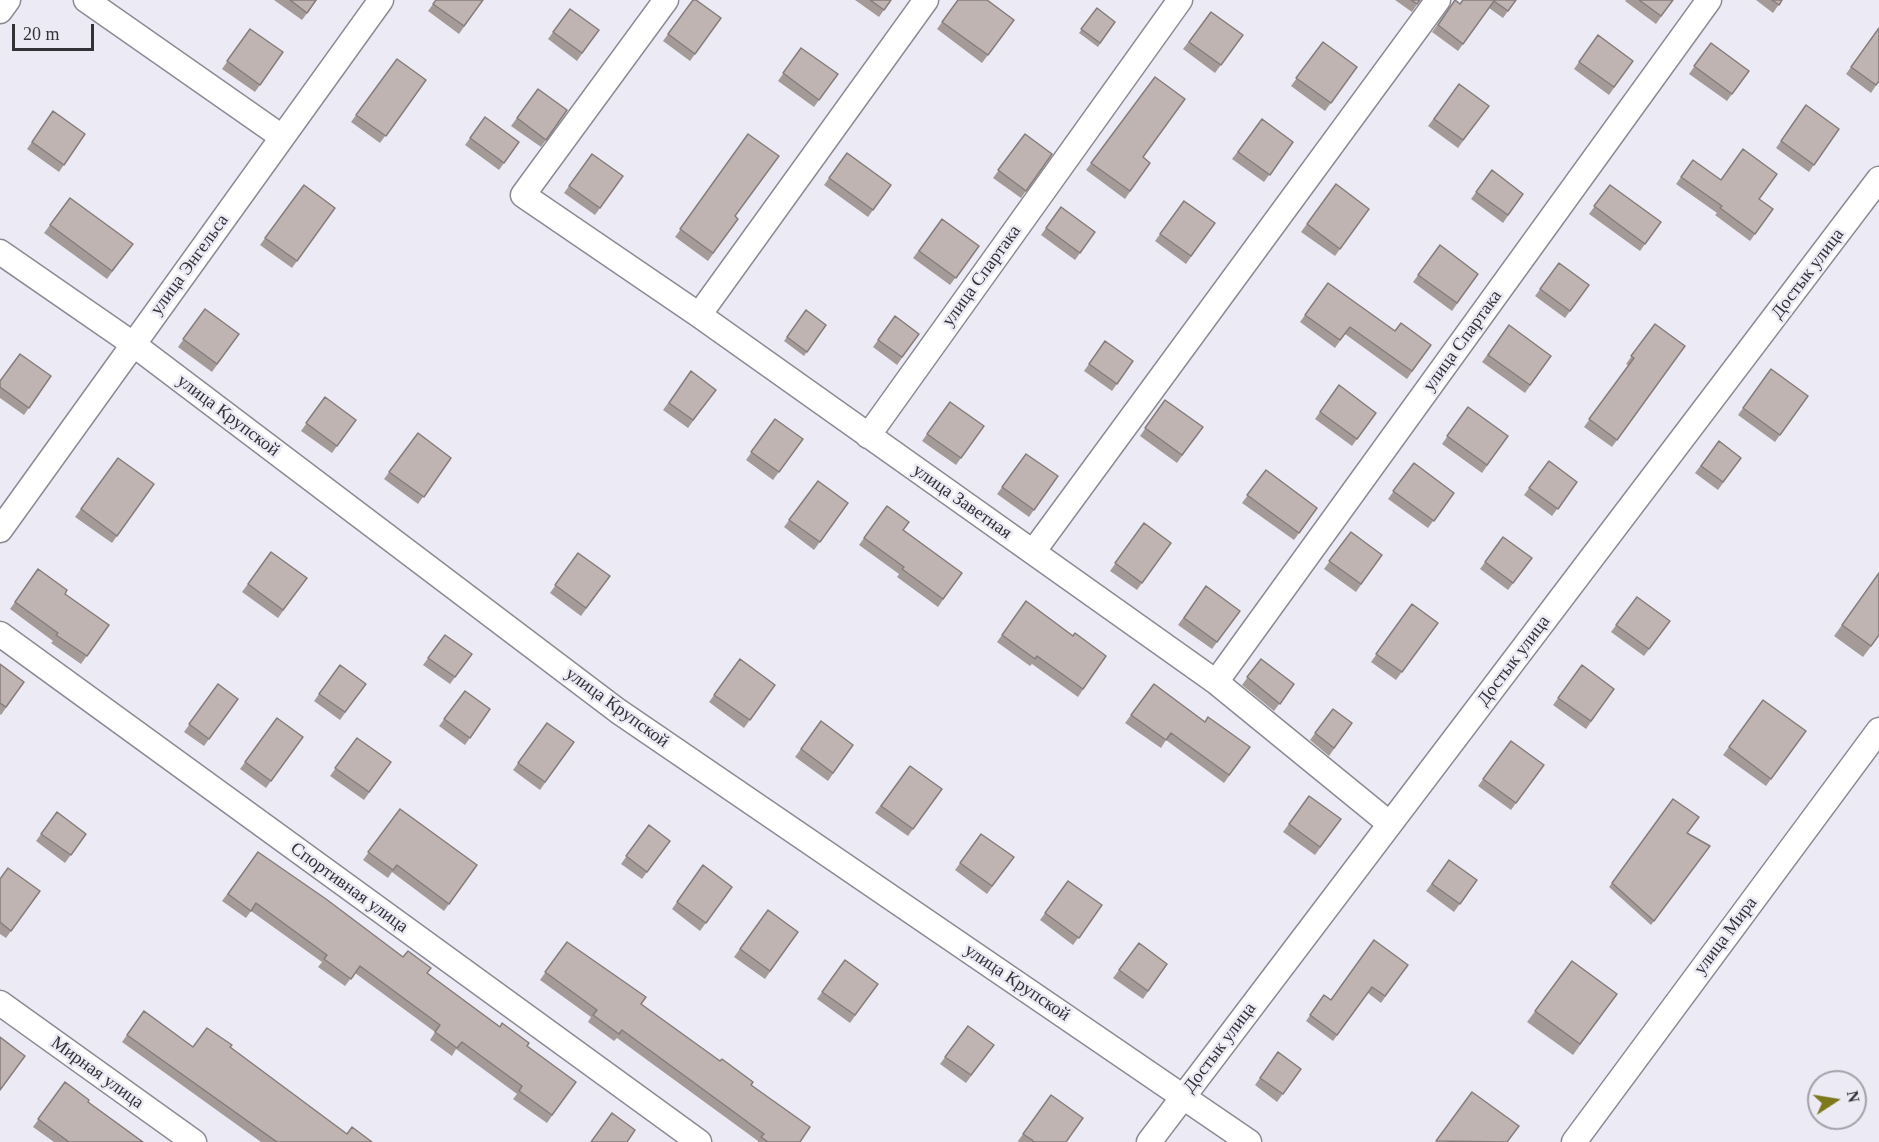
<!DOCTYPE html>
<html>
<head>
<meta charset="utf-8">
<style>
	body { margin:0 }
	#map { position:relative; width:1879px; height:1142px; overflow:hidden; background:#ecebf5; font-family:Georgia,serif }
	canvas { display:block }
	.north { position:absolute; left:1807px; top:1070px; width:60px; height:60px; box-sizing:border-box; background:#ecebf5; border:2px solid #a2a1a9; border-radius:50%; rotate:78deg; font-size:16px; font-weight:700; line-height:24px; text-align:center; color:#333236 }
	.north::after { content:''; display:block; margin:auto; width:21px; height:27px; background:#7e781c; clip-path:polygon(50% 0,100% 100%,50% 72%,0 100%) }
	.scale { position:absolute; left:12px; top:24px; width:82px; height:27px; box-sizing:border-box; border:3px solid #333236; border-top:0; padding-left:8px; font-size:18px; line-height:21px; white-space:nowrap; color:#333236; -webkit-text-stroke:4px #ecebf5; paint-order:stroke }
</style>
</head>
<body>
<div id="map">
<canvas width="1879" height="1142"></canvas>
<div class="north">N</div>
<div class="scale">20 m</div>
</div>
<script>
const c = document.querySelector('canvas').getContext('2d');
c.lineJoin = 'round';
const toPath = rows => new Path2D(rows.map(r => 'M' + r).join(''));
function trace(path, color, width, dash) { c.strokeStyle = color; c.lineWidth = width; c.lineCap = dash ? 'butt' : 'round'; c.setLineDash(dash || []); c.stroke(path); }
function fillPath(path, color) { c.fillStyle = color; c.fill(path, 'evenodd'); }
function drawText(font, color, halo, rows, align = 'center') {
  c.font = font + ' Georgia,serif'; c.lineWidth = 5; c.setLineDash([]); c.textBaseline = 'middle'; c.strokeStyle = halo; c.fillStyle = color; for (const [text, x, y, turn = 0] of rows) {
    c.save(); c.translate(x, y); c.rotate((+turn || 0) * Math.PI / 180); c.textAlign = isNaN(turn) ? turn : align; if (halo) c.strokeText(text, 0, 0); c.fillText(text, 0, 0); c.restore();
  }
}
const minor = toPath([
	[86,0,282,137],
	[666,0,523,195,699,315,1216,682,1390,824],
	[0,11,8,0],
	[0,252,133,344,618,711,1249,1142],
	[699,315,926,0],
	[868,436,1180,0],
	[0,530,381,0],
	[1033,552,1438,0],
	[0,634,699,1142],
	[1216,682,1709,0],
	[0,1003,194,1142],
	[1149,1142,1879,179],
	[1574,1142,1879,730]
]);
trace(minor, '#8c8b94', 27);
trace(minor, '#fff', 24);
fillPath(toPath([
	[274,0,317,0,302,20],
	[436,0,483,0,459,34,428,11],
	[693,0,721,18,690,61,663,41],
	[855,0,891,0,879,17],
	[958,0,1014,20,982,63,937,29],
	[1395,0,1420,0,1412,12],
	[1455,0,1460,4,1516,0,1503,18,1489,8,1458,51,1432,32],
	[1626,0,1673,0,1656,24,1625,1],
	[1756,0,1782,0,1773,13],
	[1097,8,1115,22,1098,47,1079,33],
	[570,9,599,30,577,61,548,39],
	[1211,12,1243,35,1215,73,1183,49],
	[1879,28,1879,81,1871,93,1846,74],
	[250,29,283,52,255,92,222,69],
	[1598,35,1633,61,1609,95,1574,69],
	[1323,42,1357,67,1325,111,1291,86],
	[1711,43,1749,71,1727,101,1689,74],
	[801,48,838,74,814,107,778,81],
	[397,59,426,80,380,143,351,122],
	[1155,77,1143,157,1150,163,1125,199,1086,170],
	[1459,84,1489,106,1458,148,1428,126],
	[538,89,567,110,541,147,511,126],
	[1806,105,1839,129,1809,172,1776,148],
	[53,111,85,134,59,172,27,149],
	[485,117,519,142,499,170,465,145],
	[1262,119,1293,142,1264,182,1232,159],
	[748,134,735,216,738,219,708,261,675,237],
	[1025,134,1052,154,1021,198,993,178],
	[847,153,891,185,868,217,824,185],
	[592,154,623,176,595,215,564,193],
	[1693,160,1721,180,1759,199,1773,209,1750,241,1715,215,1717,213,1676,184],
	[1492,170,1523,194,1503,223,1471,199],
	[1336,184,1369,209,1335,256,1301,232],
	[304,185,335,208,292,268,260,245],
	[1610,185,1661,222,1640,251,1589,214],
	[70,198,133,244,107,279,44,233],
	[1184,201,1215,223,1186,264,1155,241],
	[1061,207,1095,232,1075,260,1041,235],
	[942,219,979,246,950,285,913,258],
	[1440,245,1478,274,1452,311,1413,282],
	[1559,263,1589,285,1565,318,1535,296],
	[1328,283,1395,331,1431,345,1407,379,1345,334,1335,348,1300,322],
	[205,309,239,334,212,372,178,347],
	[806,310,826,325,804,356,784,341],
	[895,316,919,334,897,365,873,347],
	[1655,324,1685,346,1612,447,1584,427,1628,365,1626,364],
	[1509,325,1551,356,1525,393,1482,362],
	[1105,341,1133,361,1112,391,1084,371],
	[1771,369,1808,396,1775,442,1738,415],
	[691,371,716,390,688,428,663,410],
	[51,376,24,415,0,398,0,381],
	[1339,385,1376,413,1352,446,1315,419],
	[325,397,356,420,332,453,301,431],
	[1165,400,1203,427,1177,463,1140,436],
	[950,402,984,426,956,465,922,441],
	[1468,407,1508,436,1482,473,1442,444],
	[775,419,803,439,773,480,746,460],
	[418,433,451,458,418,504,384,479],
	[1719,441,1741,458,1718,490,1695,473],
	[1026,454,1058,476,1029,517,997,494],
	[118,458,154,484,112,543,75,517],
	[1549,461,1577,482,1552,516,1524,495],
	[1414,463,1454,493,1428,528,1388,499],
	[1266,470,1317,508,1294,540,1242,503],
	[818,481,848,503,814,550,784,527],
	[887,506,904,530,962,573,938,607,897,577,899,574,859,545],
	[1144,523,1171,543,1137,590,1110,571],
	[1351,532,1382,555,1356,592,1324,569],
	[1503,537,1532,558,1508,590,1480,569],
	[271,552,307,578,278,618,242,592],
	[578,553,610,576,581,616,550,593],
	[38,569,65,594,109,625,81,664,51,643,53,641,10,609],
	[1879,573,1879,636,1863,657,1834,636],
	[1206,586,1240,611,1212,649,1178,625],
	[1637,597,1670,621,1644,656,1611,632],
	[1026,601,1073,636,1106,656,1078,697,1032,664,1030,666,997,642],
	[1412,604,1438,623,1396,680,1371,662],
	[445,635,472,654,450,684,423,665],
	[740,659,775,685,744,728,709,702],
	[1261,659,1294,684,1274,711,1242,685],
	[0,664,24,682,1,715,0,714],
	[340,665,366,684,340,720,314,701],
	[1582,665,1614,689,1586,729,1553,705],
	[218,684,238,699,204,746,184,732],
	[1154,684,1205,722,1250,747,1224,783,1166,740,1161,748,1125,723],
	[465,691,490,709,465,745,439,726],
	[1763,700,1806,731,1766,786,1723,755],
	[1333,709,1352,723,1329,756,1310,740],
	[277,718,303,737,266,788,240,769],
	[821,721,853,745,828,781,795,757],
	[547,723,574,742,540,790,513,770],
	[357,738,391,762,364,800,330,776],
	[1511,741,1544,765,1511,810,1478,786],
	[910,766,942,789,908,836,875,813],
	[1309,796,1341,819,1315,855,1283,832],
	[1673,799,1687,833,1710,846,1651,925,1609,887],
	[400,809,477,865,444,911,392,872,388,878,363,860],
	[57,812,86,834,65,863,36,841],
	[649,825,670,841,642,879,621,864],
	[981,834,1014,857,987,894,955,870],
	[258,852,403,957,427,973,576,1082,547,1123,513,1099,517,1094,456,1049,452,1056,430,1040,435,1032,355,973,345,986,318,967,322,962,251,911,246,918,222,901],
	[1449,860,1477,880,1454,912,1426,891],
	[703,865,732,887,700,931,672,909],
	[0,879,40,891,6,938,0,934],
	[1068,881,1102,905,1073,945,1040,920],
	[768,910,798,932,765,979,734,957],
	[567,942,641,1004,751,1085,800,1142,758,1142,758,1141,617,1038,614,1041,588,1022,591,1017,540,980],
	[1139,943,1167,964,1143,999,1113,978],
	[845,960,878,984,850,1023,817,999],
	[1572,961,1617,994,1573,1055,1527,1022],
	[1408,965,1381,1003,1368,993,1333,1041,1306,1021,1324,995,1331,1000],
	[144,1011,193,1047,230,1047,347,1134,372,1142,261,1142,122,1042],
	[968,1026,994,1045,966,1083,940,1064],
	[1278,1052,1301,1069,1277,1102,1255,1085],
	[65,1082,88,1102,143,1142,54,1142,33,1127],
	[1051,1095,1066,1142,1019,1142,1018,1141]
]), '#a49b98');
const building = toPath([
	[290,0,316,0,307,13,290,0],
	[436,0,483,0,464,26,433,4,436,0],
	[693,0,696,0,721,18,695,54,668,34,693,0],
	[870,0,891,0,884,10,870,0],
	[958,0,987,0,1014,20,988,55,942,22,958,0],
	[1411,0,1420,0,1417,4,1411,0],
	[1455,0,1460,4,1463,0,1516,0,1508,11,1494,1,1463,44,1438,25,1455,0],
	[1639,0,1673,0,1661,16,1639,0],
	[1772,0,1782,0,1779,5,1772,0],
	[1097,8,1115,22,1100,43,1081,29,1097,8],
	[570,9,599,30,582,53,553,32,570,9],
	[1211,12,1243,35,1221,65,1189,42,1211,12],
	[1879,28,1879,81,1876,85,1851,67,1879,28],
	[250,29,283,52,260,85,227,61,250,29],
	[1598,35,1633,61,1614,87,1579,62,1598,35],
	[1323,42,1357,67,1331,103,1296,78,1323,42],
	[1711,43,1749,71,1732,94,1694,66,1711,43],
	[801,48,838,74,819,100,783,73,801,48],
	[397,59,426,80,386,136,356,115,397,59],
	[1155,77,1185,99,1143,157,1150,163,1130,191,1091,163,1155,77],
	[1459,84,1489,106,1463,140,1434,119,1459,84],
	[538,89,567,110,546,140,517,118,538,89],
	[1806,105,1839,129,1814,165,1781,141,1806,105],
	[53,111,85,134,64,165,32,142,53,111],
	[485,117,519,142,504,163,470,138,485,117],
	[1262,119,1293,142,1270,175,1238,152,1262,119],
	[748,134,779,156,735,216,738,219,713,253,680,229,748,134],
	[1025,134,1052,154,1026,191,998,170,1025,134],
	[1743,149,1777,174,1759,199,1773,209,1755,234,1720,208,1722,206,1681,177,1693,160,1721,180,1743,149],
	[847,153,891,185,873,210,829,178,847,153],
	[592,154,623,176,600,208,569,186,592,154],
	[1492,170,1523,194,1508,215,1476,192,1492,170],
	[1336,184,1369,209,1340,249,1307,224,1336,184],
	[304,185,335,208,297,261,265,238,304,185],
	[1610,185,1661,222,1645,244,1594,206,1610,185],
	[70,198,133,244,112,271,50,225,70,198],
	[1184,201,1215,223,1191,256,1160,234,1184,201],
	[1061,207,1095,232,1080,253,1046,228,1061,207],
	[942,219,979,246,956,278,919,251,942,219],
	[1440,245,1478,274,1457,303,1418,275,1440,245],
	[1559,263,1589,285,1570,311,1540,289,1559,263],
	[1328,283,1395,331,1401,323,1431,345,1412,371,1350,327,1340,340,1305,315,1328,283],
	[205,309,239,334,217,364,183,339,205,309],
	[806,310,826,325,807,352,787,337,806,310],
	[895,316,919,334,902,357,878,340,895,316],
	[1655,324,1685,346,1617,440,1589,419,1634,358,1631,356,1655,324],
	[1509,325,1551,356,1530,385,1488,355,1509,325],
	[1105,341,1133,361,1117,384,1089,364,1105,341],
	[20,354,51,376,29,408,0,387,0,381,20,354],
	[1771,369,1808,396,1780,435,1743,408,1771,369],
	[691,371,716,390,693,420,669,403,691,371],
	[1339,385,1376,413,1357,439,1320,412,1339,385],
	[325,397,356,420,337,446,306,423,325,397],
	[1165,400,1203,427,1182,455,1145,428,1165,400],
	[950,402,984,426,961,458,927,434,950,402],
	[1468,407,1508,436,1487,465,1447,436,1468,407],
	[775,419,803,439,779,472,751,452,775,419],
	[418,433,451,458,424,497,389,472,418,433],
	[1719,441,1741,458,1723,482,1701,466,1719,441],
	[1026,454,1058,476,1034,510,1002,487,1026,454],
	[118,458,154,484,117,536,81,509,118,458],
	[1549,461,1577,482,1558,509,1529,488,1549,461],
	[1414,463,1454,493,1434,521,1393,491,1414,463],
	[1266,470,1317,508,1299,533,1247,495,1266,470],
	[818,481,848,503,820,542,789,520,818,481],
	[887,506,909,522,903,530,962,573,943,599,902,569,904,567,864,538,887,506],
	[1144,523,1171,543,1142,583,1115,563,1144,523],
	[1351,532,1382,555,1361,584,1329,561,1351,532],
	[1503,537,1532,558,1513,583,1485,562,1503,537],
	[271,552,307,578,283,610,248,584,271,552],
	[578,553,610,576,586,608,555,585,578,553],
	[38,569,67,590,65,594,109,625,87,656,56,635,58,633,15,602,38,569],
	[1879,573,1879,635,1871,646,1842,625,1879,573],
	[1206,586,1240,611,1217,642,1184,618,1206,586],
	[1637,597,1670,621,1649,649,1616,625,1637,597],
	[1026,601,1073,636,1075,633,1106,656,1083,689,1037,656,1035,659,1002,635,1026,601],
	[1412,604,1438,623,1402,672,1376,654,1412,604],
	[445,635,472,654,455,677,428,658,445,635],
	[740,659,775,685,750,720,714,695,740,659],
	[1261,659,1294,684,1280,704,1247,677,1261,659],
	[0,664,24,682,6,707,0,703,0,664],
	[340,665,366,684,345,712,319,694,340,665],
	[1582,665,1614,689,1591,721,1558,698,1582,665],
	[218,684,238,699,209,739,189,724,218,684],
	[1154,684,1205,722,1208,717,1250,747,1229,775,1171,733,1166,740,1131,715,1154,684],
	[465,691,490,709,470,738,444,719,465,691],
	[1763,700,1806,731,1771,779,1729,747,1763,700],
	[1333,709,1352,723,1334,748,1315,733,1333,709],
	[277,718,303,737,271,781,245,762,277,718],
	[821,721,853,745,833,773,801,749,821,721],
	[547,723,574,742,545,782,518,763,547,723],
	[357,738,391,762,369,792,335,768,357,738],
	[1511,741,1544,765,1516,803,1483,779,1511,741],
	[910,766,942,789,913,829,881,806,910,766],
	[1309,796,1341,819,1320,847,1289,824,1309,796],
	[1673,799,1699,817,1687,833,1710,846,1654,921,1612,883,1673,799],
	[400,809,477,865,449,904,397,865,393,870,368,852,400,809],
	[57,812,86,834,71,855,41,834,57,812],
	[649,825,670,841,647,872,626,856,649,825],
	[981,834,1014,857,992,886,960,863,981,834],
	[258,852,326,899,403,957,408,951,431,968,427,973,500,1027,502,1023,529,1043,527,1046,576,1082,552,1115,519,1091,522,1086,462,1042,457,1048,435,1032,440,1025,360,966,351,979,324,959,327,955,256,903,251,911,228,894,258,852],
	[1449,860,1477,880,1460,904,1432,884,1449,860],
	[703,865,732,887,706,923,677,902,703,865],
	[8,868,40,891,11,931,0,922,0,879,8,868],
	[1068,881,1102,905,1079,938,1045,913,1068,881],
	[768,910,798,932,770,971,740,949,768,910],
	[1374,940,1408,965,1385,996,1372,987,1337,1035,1310,1015,1324,995,1331,1000,1374,940],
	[567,942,646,997,641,1004,720,1061,722,1059,753,1082,751,1085,810,1127,800,1142,768,1142,761,1137,764,1134,622,1030,619,1034,593,1015,597,1010,545,972,567,942],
	[1139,943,1167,964,1148,991,1119,970,1139,943],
	[845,960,878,984,855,1015,822,992,845,960],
	[1572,961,1617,994,1580,1044,1535,1011,1572,961],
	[144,1011,193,1047,207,1028,232,1045,230,1047,347,1134,352,1127,372,1142,277,1142,127,1035,144,1011],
	[968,1026,994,1045,971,1075,945,1057,968,1026],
	[0,1037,25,1056,0,1090,0,1037],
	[1278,1052,1301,1069,1283,1094,1260,1078,1278,1052],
	[65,1082,89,1100,88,1102,143,1142,69,1142,38,1119,65,1082],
	[1472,1092,1519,1126,1507,1142,1436,1141,1472,1092],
	[1051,1095,1083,1118,1066,1142,1035,1142,1023,1134,1051,1095],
	[612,1113,635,1130,627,1142,591,1142,612,1113]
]);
fillPath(building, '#bfb4b1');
trace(building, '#867e7c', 1.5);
drawText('18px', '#333236', '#ecebf5', [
	["улица Энгельса",190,265,-54],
	["Достык улица",1808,274,-53],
	["улица Спартака",982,276,-54],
	["улица Спартака",1463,341,-54],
	["улица Крупской",228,416,37],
	["улица Заветная",962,502,35],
	["Достык улица",1514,661,-53],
	["улица Крупской",617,708,36],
	["Спортивная улица",349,888,36],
	["улица Мира",1726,936,-53],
	["улица Крупской",1017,983,34],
	["Достык улица",1220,1048,-53],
	["Мирная улица",97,1073,36]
]);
</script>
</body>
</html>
